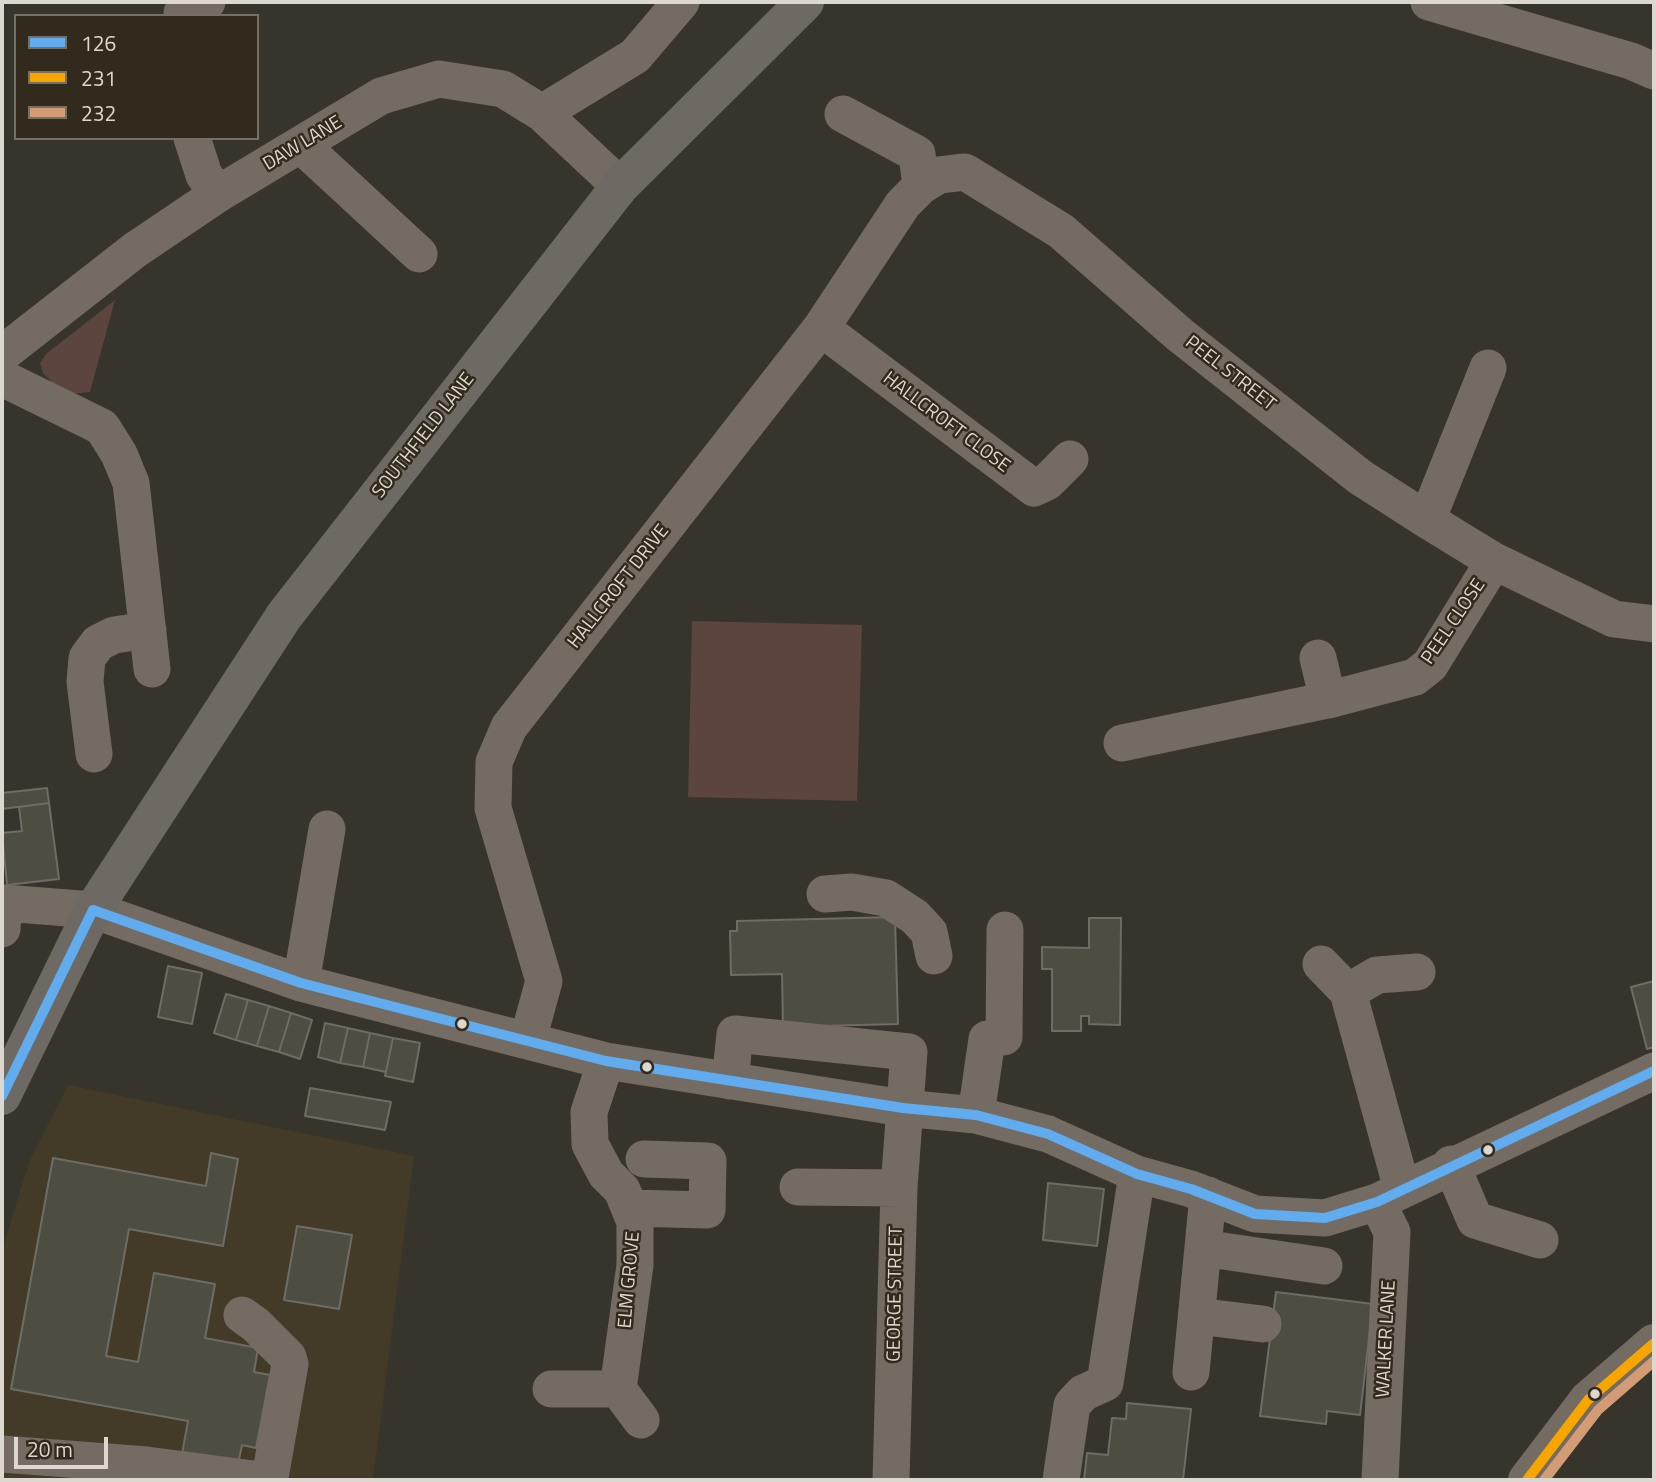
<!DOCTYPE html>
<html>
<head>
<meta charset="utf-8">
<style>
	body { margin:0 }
	#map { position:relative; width:1656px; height:1482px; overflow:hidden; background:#37342c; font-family:"Titillium Web",sans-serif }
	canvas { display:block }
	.frame { position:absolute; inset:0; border:4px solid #dcd8cf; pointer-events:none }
	.legend { position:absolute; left:14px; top:14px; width:245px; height:126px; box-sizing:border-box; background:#322b1d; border:2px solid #767064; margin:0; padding:9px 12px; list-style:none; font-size:21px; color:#dcd8cf }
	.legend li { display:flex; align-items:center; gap:14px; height:35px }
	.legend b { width:35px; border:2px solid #767064 }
	.scale { position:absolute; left:14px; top:1437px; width:94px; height:32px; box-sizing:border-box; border:4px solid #dcd8cf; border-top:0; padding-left:9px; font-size:21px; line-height:24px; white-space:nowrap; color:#dcd8cf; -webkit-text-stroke:5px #322b1d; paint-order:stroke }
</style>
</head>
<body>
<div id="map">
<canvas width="1656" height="1482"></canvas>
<div class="frame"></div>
<ul class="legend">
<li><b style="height:9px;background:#60acee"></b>126</li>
<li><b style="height:9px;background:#f7a600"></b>231</li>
<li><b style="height:9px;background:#d39c74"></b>232</li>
</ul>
<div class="scale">20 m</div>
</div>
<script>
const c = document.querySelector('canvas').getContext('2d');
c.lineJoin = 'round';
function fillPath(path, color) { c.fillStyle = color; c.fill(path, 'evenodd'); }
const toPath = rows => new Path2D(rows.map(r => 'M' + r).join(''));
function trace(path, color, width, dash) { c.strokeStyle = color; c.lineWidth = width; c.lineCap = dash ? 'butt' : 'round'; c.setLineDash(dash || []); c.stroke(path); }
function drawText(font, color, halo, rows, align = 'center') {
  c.font = font + ' "Titillium Web",sans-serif'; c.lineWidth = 5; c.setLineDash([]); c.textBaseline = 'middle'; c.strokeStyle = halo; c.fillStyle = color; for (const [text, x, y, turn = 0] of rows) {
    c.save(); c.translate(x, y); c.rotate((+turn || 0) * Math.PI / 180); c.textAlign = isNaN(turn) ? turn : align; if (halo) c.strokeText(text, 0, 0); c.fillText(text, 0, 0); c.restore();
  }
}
fillPath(toPath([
	[68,1085,414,1156,373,1480,2,1480,2,1251,29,1162]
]), '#433a27');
fillPath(toPath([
	[115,300,90,392,64,395,43,373,40,363,46,354],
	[692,621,862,625,857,801,688,797]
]), '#5c443f');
const building = toPath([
	[47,788,49,803,2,809,2,793,47,788],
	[49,803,59,879,7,885,2,833,22,831,19,807,49,803],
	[895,917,898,1024,783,1027,782,974,731,975,730,931,737,931,737,921,895,917],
	[1089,918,1121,918,1120,1025,1089,1024,1089,1016,1081,1016,1081,1031,1052,1031,1052,969,1042,969,1042,947,1089,948,1089,918],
	[168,966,202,973,192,1024,158,1017,168,966],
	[1654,981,1654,1047,1647,1049,1631,987,1654,981],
	[226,994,248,1000,236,1040,214,1033,226,994],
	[248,1000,269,1006,257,1046,236,1040,248,1000],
	[269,1006,291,1013,279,1052,257,1046,269,1006],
	[291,1013,312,1020,300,1059,279,1052,291,1013],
	[325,1023,348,1028,340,1063,318,1057,325,1023],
	[348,1028,370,1033,363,1067,340,1063,348,1028],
	[370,1033,393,1038,386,1072,363,1067,370,1033],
	[393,1038,420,1043,413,1082,385,1076,393,1038],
	[310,1088,391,1102,385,1130,305,1116,310,1088],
	[211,1153,238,1159,223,1246,129,1229,106,1356,138,1362,154,1273,215,1284,205,1338,258,1348,254,1372,270,1375,256,1448,242,1445,238,1464,182,1454,188,1421,11,1389,53,1158,206,1186,211,1153],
	[1048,1183,1104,1189,1097,1246,1043,1240,1048,1183],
	[297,1226,352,1235,339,1309,284,1300,297,1226],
	[1276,1292,1373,1304,1360,1415,1327,1411,1326,1424,1260,1416,1276,1292],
	[1127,1403,1191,1409,1183,1480,1084,1480,1087,1453,1108,1455,1112,1418,1126,1419,1127,1403]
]);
fillPath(building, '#4e4d41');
trace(building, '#6d6c65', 2);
trace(toPath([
	[1429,2,1631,61,1654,71],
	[182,13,207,2],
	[542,113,635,56,681,2],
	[843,114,917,154,921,186],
	[192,138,204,175,218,194],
	[302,146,419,254],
	[821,328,1034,488,1047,482,1070,459],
	[2,354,135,250,218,194,381,96,439,79,503,89,542,113,620,186],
	[2,378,102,427,119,454,131,483,152,669],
	[1427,520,1488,368],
	[1318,658,1328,700],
	[1122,743,1328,700,1415,677,1430,665,1494,561],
	[94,754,85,682,87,658,98,643,114,635,148,630],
	[825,894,852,892,886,898,915,917,929,932,934,956],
	[2,929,4,903,93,910,301,983,606,1061,903,1108,976,1115,1048,1134,1137,1174,1191,1189,1255,1214,1325,1218,1377,1202,1654,1071],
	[1321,964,1348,992],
	[301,983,327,829],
	[528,1039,544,981,493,808,494,762,509,727,821,328,903,204,921,186,939,175,965,172,1061,231,1180,335,1360,477,1427,520,1494,561,1614,619,1654,624],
	[606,1061,589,1112,590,1144,606,1174,622,1190,635,1222,635,1265,618,1389],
	[730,1081,735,1034,909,1052,899,1188,891,1480],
	[976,1115,987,1039,1004,1037,1005,930],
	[1451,1164,1475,1220,1540,1240],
	[798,1187,899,1188],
	[1402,1189,1348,992,1377,975,1417,972],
	[1377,1202,1392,1232,1380,1480],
	[630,1208,707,1210,708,1161,644,1159],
	[1203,1248,1324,1266],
	[1197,1316,1263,1324],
	[1191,1372,1208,1195],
	[551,1389,618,1389,641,1420],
	[2,1454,147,1465,261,1480,266,1477,271,1472,290,1364,288,1357,256,1325,242,1315],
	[1061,1480,1072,1405,1083,1393,1105,1383,1137,1174]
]), '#746b62', 37);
trace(toPath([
	[1527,1480,1588,1400,1654,1343]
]), '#746b62', 38);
trace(toPath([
	[2,1096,93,910,284,616,620,186,805,2]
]), '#6e6a63', 38);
trace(toPath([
	[93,910,301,983,606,1061,903,1108,976,1115,1048,1134,1137,1174,1191,1189,1255,1214,1325,1218,1377,1202,1654,1071],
	[2,1096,93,910]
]), '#60acee', 10);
trace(toPath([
	[1527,1480,1588,1400,1654,1343]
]), '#f7a600', 10);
trace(toPath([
	[1544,1480,1598,1410,1654,1361]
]), '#d39c74', 10);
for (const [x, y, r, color] of [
	[462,1024,6,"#dcd8cf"],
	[647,1067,6,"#dcd8cf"],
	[1488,1150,6,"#dcd8cf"],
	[1595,1394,6,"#dcd8cf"]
]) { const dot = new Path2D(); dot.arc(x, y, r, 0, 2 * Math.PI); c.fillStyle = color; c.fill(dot); trace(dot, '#322b1d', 2.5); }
drawText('19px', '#dcd8cf', '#322b1d', [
	["DAW LANE",303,144,-31],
	["PEEL STREET",1230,374,38],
	["HALLCROFT CLOSE",946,423,37],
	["SOUTHFIELD LANE",424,436,-52],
	["HALLCROFT DRIVE",619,587,-52],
	["PEEL CLOSE",1454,622,-56],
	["ELM GROVE",630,1280,-85],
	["GEORGE STREET",896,1294,-89],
	["WALKER LANE",1387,1339,-87]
]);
</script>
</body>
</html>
